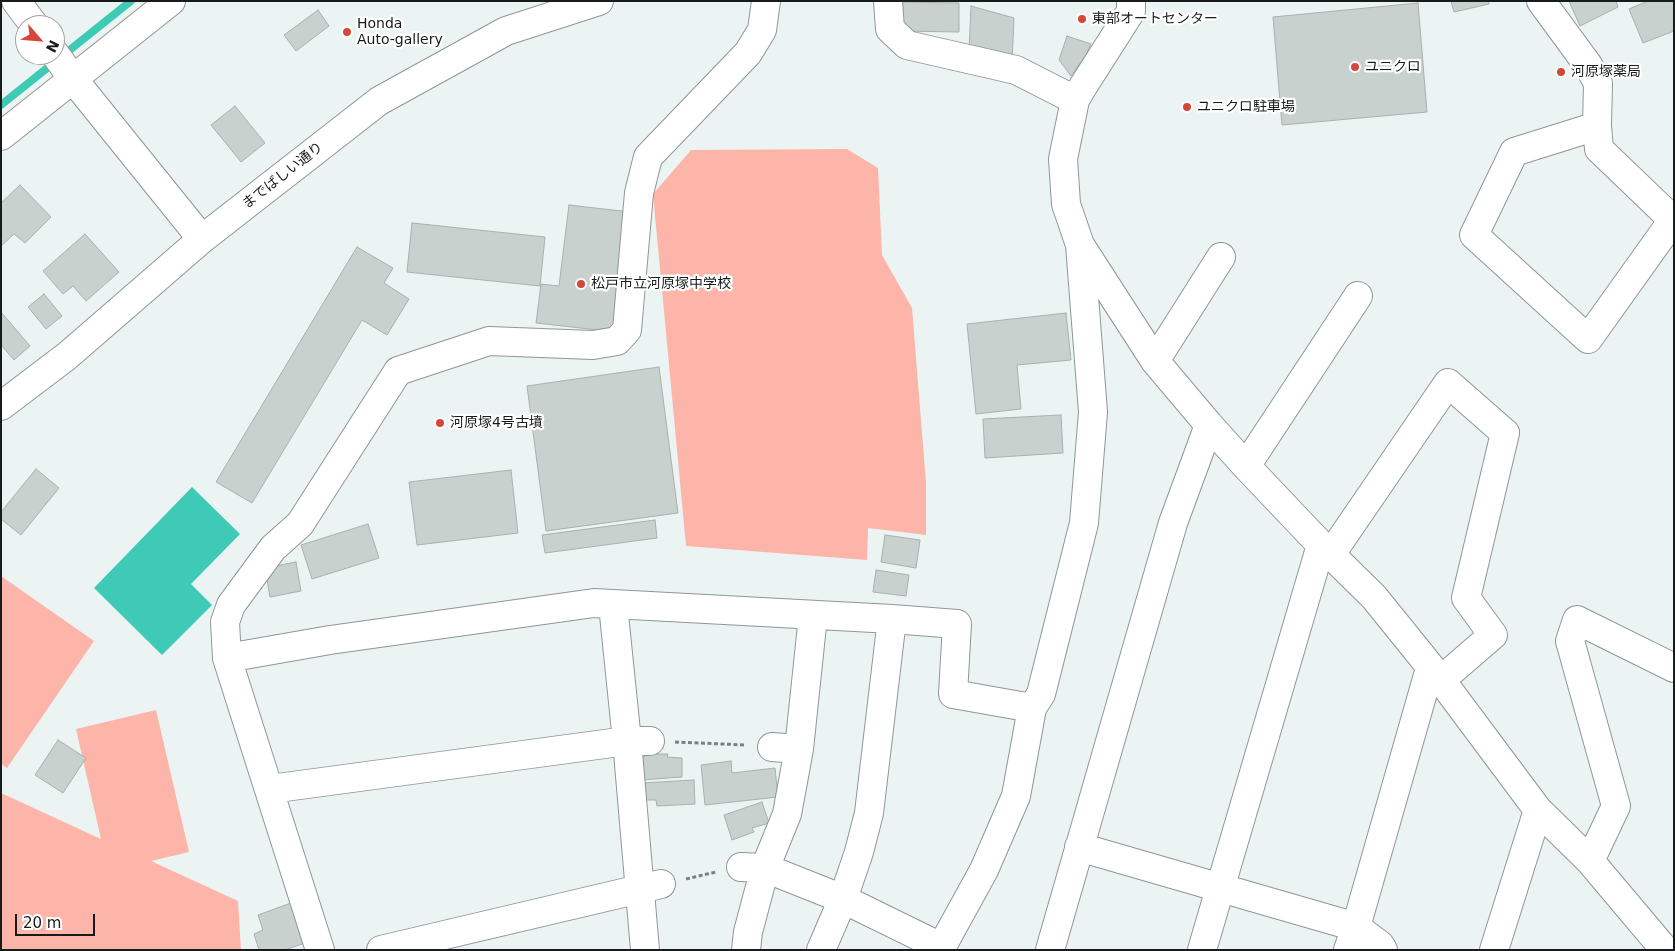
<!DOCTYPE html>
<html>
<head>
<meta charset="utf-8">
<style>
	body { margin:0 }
	#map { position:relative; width:1675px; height:951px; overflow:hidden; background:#ebf4f2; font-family:"DejaVu Sans",sans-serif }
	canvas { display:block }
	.frame { position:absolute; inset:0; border:2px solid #181b1b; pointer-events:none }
	.north { position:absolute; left:15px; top:15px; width:50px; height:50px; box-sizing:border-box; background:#fff; border:1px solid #a3a4a4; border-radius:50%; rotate:117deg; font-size:14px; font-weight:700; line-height:20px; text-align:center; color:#181b1b }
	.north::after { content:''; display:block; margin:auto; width:18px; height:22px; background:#d5473b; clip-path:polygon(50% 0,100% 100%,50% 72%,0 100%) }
	.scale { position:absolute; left:15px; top:914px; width:80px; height:22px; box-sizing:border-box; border:2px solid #181b1b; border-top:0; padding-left:6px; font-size:15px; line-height:18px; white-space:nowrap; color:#181b1b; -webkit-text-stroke:4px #fff; paint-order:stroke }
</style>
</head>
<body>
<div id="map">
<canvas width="1675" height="951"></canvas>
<div class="frame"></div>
<div class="north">N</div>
<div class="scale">20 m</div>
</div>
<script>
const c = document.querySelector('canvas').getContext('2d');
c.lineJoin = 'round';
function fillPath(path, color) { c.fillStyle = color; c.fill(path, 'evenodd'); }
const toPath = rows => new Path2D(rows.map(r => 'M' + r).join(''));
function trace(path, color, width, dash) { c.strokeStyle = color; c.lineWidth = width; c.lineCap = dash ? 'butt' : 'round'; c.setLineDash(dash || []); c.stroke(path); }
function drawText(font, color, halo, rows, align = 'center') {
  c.font = font + ' "DejaVu Sans","Noto Sans JP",sans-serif'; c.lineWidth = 4.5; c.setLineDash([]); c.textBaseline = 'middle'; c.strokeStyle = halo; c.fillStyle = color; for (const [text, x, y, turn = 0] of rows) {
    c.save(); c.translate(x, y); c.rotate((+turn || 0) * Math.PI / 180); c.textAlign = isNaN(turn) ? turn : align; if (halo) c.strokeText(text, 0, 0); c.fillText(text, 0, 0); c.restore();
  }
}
fillPath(toPath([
	[847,149,878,168,882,255,912,308,926,483,926,535,868,528,867,560,686,546,653,194,691,150],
	[1,576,94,641,7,768,1,764],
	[156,710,189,852,151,861,238,901,241,950,1,950,1,793,101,839,76,729]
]), '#fdb5aa');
fillPath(toPath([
	[192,487,240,534,191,584,212,605,162,655,94,588]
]), '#3fcab8');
trace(toPath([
	[1,105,131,1]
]), '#3fcab8', 8);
const building = toPath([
	[1451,1,1489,1,1489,4,1454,12,1451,1],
	[1569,1,1616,1,1618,7,1580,26,1569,1],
	[1648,1,1674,1,1674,31,1643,43,1629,9,1648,1],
	[901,2,959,3,959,32,900,31,901,2],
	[1418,3,1427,112,1282,125,1273,17,1418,3],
	[971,6,1014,18,1012,63,969,52,971,6],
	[318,10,329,26,296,51,284,35,318,10],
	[1067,36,1091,44,1086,55,1071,76,1059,60,1067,36],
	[235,106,265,143,241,162,211,125,235,106],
	[20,185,51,217,25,243,14,234,1,246,1,203,20,185],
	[569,205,630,212,616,332,536,323,541,284,559,286,569,205],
	[412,223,545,237,540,286,407,272,412,223],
	[85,234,119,272,86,301,73,286,63,294,43,271,85,234],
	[357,247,393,268,384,283,409,299,387,335,362,320,252,503,216,482,357,247],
	[44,294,62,316,46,329,28,307,44,294],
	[1,312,30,346,14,360,1,345,1,312],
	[1066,313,1071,360,1017,365,1021,409,976,414,967,324,1066,313],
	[659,367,678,513,546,531,527,386,659,367],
	[1061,415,1063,453,985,458,983,419,1061,415],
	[36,469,59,488,21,535,1,519,1,512,36,469],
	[511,470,518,533,417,545,409,482,511,470],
	[655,520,657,538,545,553,542,535,655,520],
	[368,524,379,558,312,579,301,545,368,524],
	[885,535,920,540,916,568,881,562,885,535],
	[296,562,301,591,270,597,265,568,296,562],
	[876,570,909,575,906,596,873,592,876,570],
	[58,740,86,758,63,793,35,775,58,740],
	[648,754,668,754,667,757,682,758,682,777,642,780,639,760,648,754],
	[731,761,732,773,775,768,778,797,705,805,701,765,731,761],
	[694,780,695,804,657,806,656,800,643,800,642,783,694,780],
	[762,802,769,823,752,828,754,832,732,840,724,815,762,802],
	[291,903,305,943,285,950,259,950,254,934,263,930,258,915,291,903]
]);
fillPath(building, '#c9d1cf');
trace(building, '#a8b0ae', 1);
const minor = toPath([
	[16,1,34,25],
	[888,1,890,29,907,45,1016,70,1075,100],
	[1131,1,1131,11,1082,88,1075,100,1063,159,1066,204,1080,245,1155,361,1209,425,1246,466,1321,545,1374,597,1441,680,1538,810,1590,861,1665,950],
	[1541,1,1588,65,1598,83,1597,126,1599,149,1674,221],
	[55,54,73,79,202,239],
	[1597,126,1514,152,1474,235,1588,339,1673,220],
	[1,136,171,1],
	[1155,361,1221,257],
	[1,406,67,356,202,239,379,101,506,31,599,1],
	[1246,466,1358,296],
	[1331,554,1448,383,1505,433,1466,598,1493,635,1441,680],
	[613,605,627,741,645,950],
	[227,658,225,622,231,605,273,548,300,524,398,371,489,341,593,345,617,341,627,330,639,193,648,157,748,53,762,30,766,1],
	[772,747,799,749],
	[270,789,627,741,650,741],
	[1079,847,1356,927,1380,945,1383,950],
	[1590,861,1616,806,1570,641,1577,620,1674,668],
	[741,867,765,868,843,899,941,947],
	[320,950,227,658,330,640,594,603,892,619,957,624,953,694,1032,708,1041,694,1084,523,1093,412,1080,245],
	[381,950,661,884],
	[746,950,748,932,765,868,787,814,799,749,813,616],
	[821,950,843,899,859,852,869,813,892,619],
	[940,950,984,870,1016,796,1032,708],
	[1050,950,1173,523,1209,425],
	[1202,950,1321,545],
	[1348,950,1356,927,1430,668],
	[1494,950,1538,810]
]);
trace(minor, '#8f9795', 30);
trace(toPath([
	[675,742,746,745],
	[686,879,716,872]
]), '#7b807f', 3, [4, 2.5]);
trace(minor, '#fff', 28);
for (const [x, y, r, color] of [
	[1082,19,5,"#d5473b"],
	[347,32,5,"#d5473b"],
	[1355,67,5,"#d5473b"],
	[1561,72,5,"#d5473b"],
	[1187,107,5,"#d5473b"],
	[581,284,5,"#d5473b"],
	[440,423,5,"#d5473b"]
]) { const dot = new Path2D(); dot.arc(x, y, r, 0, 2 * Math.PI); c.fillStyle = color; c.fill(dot); trace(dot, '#fff', 2); }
drawText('14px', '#181b1b', '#fff', [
	["東部オートセンター",1092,19],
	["Honda",357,24],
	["Auto-gallery",357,40],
	["ユニクロ",1365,67],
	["河原塚薬局",1571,72],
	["ユニクロ駐車場",1197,107],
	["松戸市立河原塚中学校",591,284],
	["河原塚4号古墳",450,423]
], 'left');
drawText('14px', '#181b1b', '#fff', [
	["までばしい通り",283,176,-38]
]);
</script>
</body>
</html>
